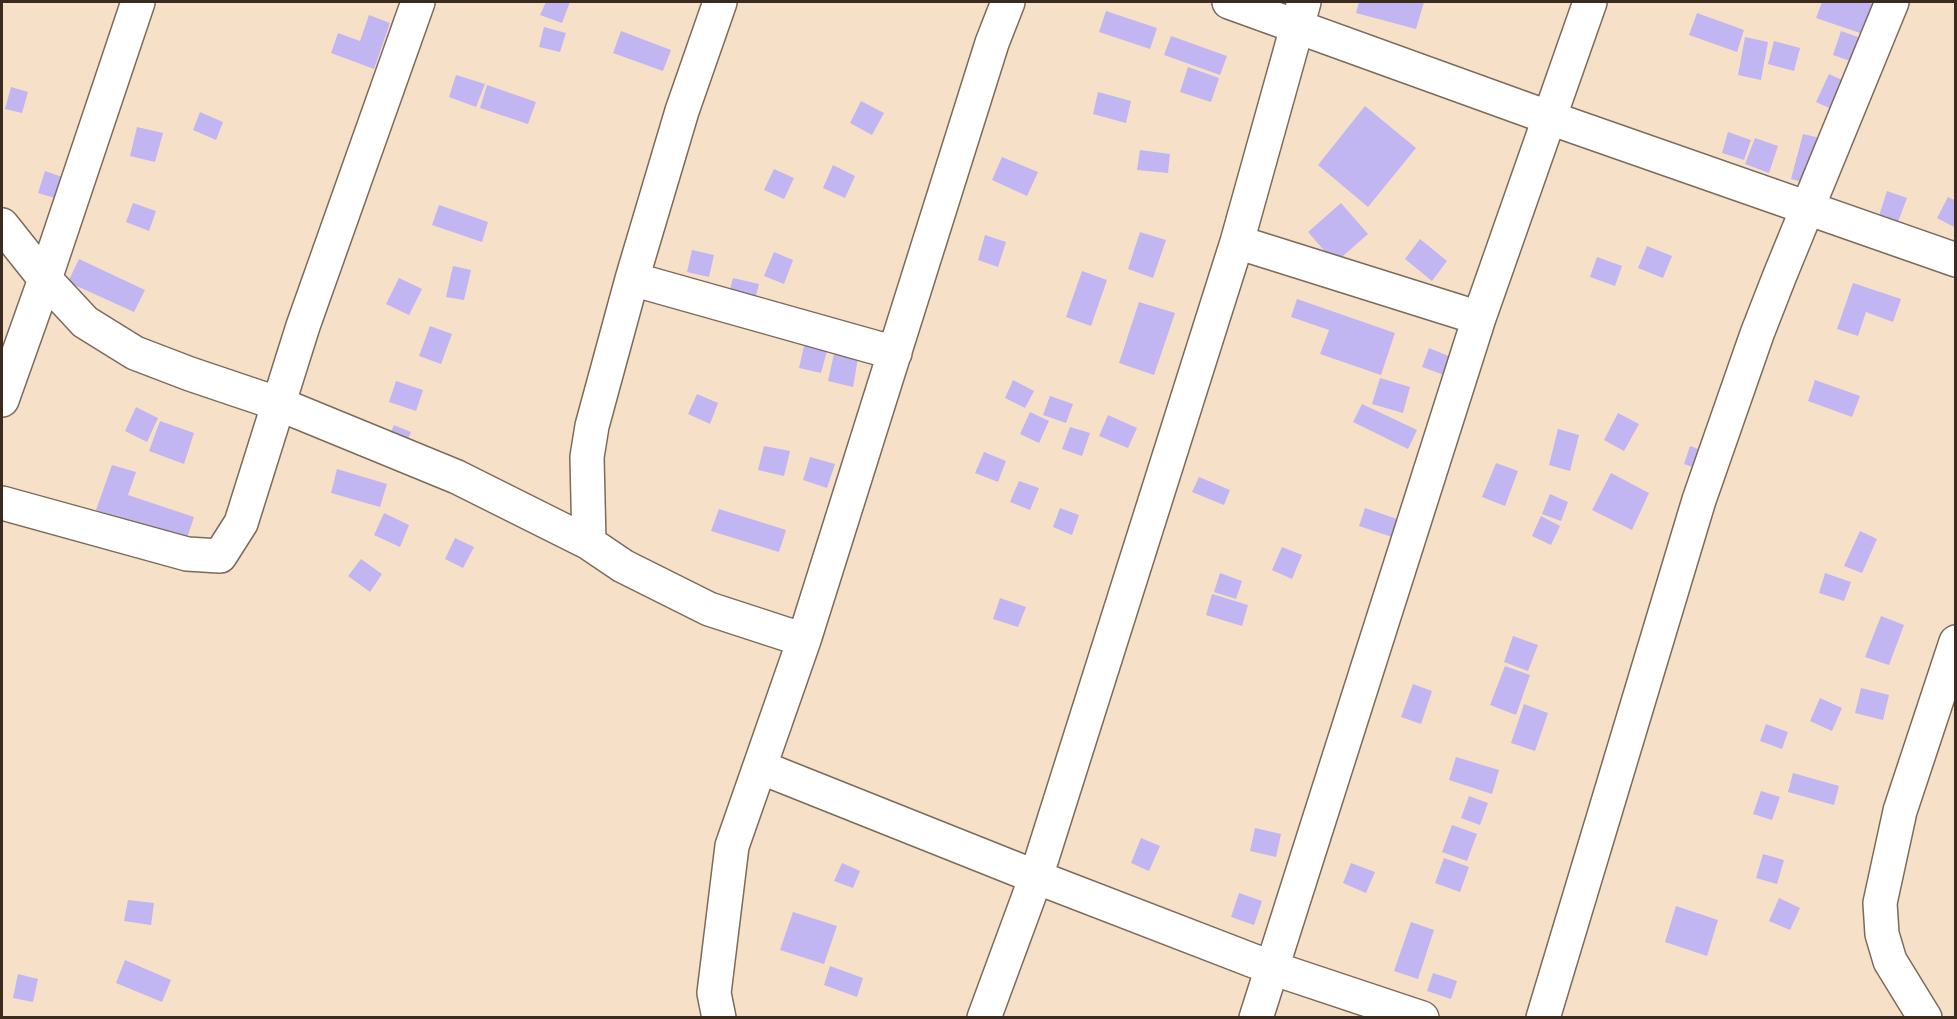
<!DOCTYPE html>
<html>
<head>
<meta charset="utf-8">
<style>
	body { margin:0 }
	#map { position:relative; width:1957px; height:1019px; overflow:hidden; background:#f6e1c8; font-family:Caveat,sans-serif }
	canvas { display:block }
	.frame { position:absolute; inset:0; border:3px solid #3b2a1e; pointer-events:none }
</style>
</head>
<body>
<div id="map">
<canvas width="1957" height="1019"></canvas>
<div class="frame"></div>
</div>
<script>
const c = document.querySelector('canvas').getContext('2d');
c.lineJoin = 'round';
function fillPath(path, color) { c.fillStyle = color; c.fill(path, 'evenodd'); }
const toPath = rows => new Path2D(rows.map(r => 'M' + r).join(''));
function trace(path, color, width, dash) { c.strokeStyle = color; c.lineWidth = width; c.lineCap = dash ? 'butt' : 'round'; c.setLineDash(dash || []); c.stroke(path); }
fillPath(toPath([
	[546,2,570,2,562,23,540,15],
	[1359,2,1424,2,1416,29,1356,13],
	[1822,2,1865,2,1873,4,1863,34,1816,18],
	[1106,11,1157,28,1150,49,1099,32],
	[1697,13,1744,30,1737,52,1689,35],
	[369,15,390,23,374,69,331,53,338,33,360,41],
	[544,27,566,33,560,52,539,47],
	[621,31,671,50,663,71,613,53],
	[1841,31,1861,38,1853,62,1833,55],
	[1171,36,1227,56,1220,75,1164,55],
	[1745,37,1768,42,1761,80,1738,75],
	[1774,41,1800,48,1794,71,1768,64],
	[1188,67,1219,78,1211,102,1180,92],
	[1829,74,1862,89,1849,117,1816,102],
	[456,75,485,84,476,107,449,97],
	[487,85,536,102,528,124,480,108],
	[11,87,28,92,22,113,5,109],
	[1098,92,1131,101,1126,123,1093,114],
	[861,101,884,113,872,135,850,123],
	[1365,106,1416,148,1368,207,1318,165],
	[200,112,223,122,216,140,193,130],
	[137,127,163,133,155,162,130,156],
	[1728,132,1751,140,1744,160,1722,153],
	[1803,134,1833,141,1821,187,1791,179],
	[1755,138,1778,146,1769,173,1745,164],
	[1140,150,1170,154,1168,173,1137,170],
	[1002,157,1038,172,1027,196,992,180],
	[833,165,855,176,845,198,823,188],
	[774,169,794,178,784,199,764,190],
	[45,171,65,178,58,199,38,193],
	[1887,191,1907,198,1898,222,1879,216],
	[1948,197,1956,201,1956,228,1937,218],
	[133,203,156,211,149,231,126,222],
	[1341,203,1368,234,1335,263,1308,232],
	[439,205,488,222,482,242,432,225],
	[1140,232,1166,240,1153,278,1128,269],
	[985,235,1006,242,998,267,978,260],
	[1420,239,1447,261,1432,281,1405,259],
	[1647,246,1672,256,1663,278,1638,268],
	[692,250,714,255,709,277,687,272],
	[774,252,793,260,784,284,764,276],
	[1597,257,1622,266,1615,286,1590,277],
	[79,259,145,290,134,312,68,282],
	[453,266,471,270,464,300,446,297],
	[1082,271,1107,280,1091,326,1066,317],
	[399,278,422,289,409,315,386,304],
	[733,278,759,284,753,307,727,300],
	[1853,283,1901,299,1893,322,1866,312,1858,336,1837,329],
	[1297,299,1395,333,1381,375,1320,354,1329,330,1291,317],
	[1139,302,1175,313,1154,375,1119,363],
	[430,326,452,334,441,364,419,356],
	[805,342,828,347,821,373,799,368],
	[1429,348,1451,357,1444,375,1422,367],
	[834,354,858,358,853,387,828,381],
	[1380,378,1410,387,1403,413,1372,404],
	[1013,380,1034,391,1025,408,1005,398],
	[1815,380,1860,396,1852,417,1808,401],
	[396,381,423,390,416,411,389,402],
	[697,394,718,403,710,424,688,414],
	[1050,396,1073,404,1066,423,1043,415],
	[1362,404,1417,430,1408,449,1353,422],
	[136,407,158,418,147,442,125,431],
	[1030,412,1049,421,1039,443,1020,434],
	[1618,413,1639,424,1624,451,1604,440],
	[1108,415,1137,428,1128,448,1099,436],
	[160,421,194,433,184,464,149,451],
	[394,425,411,432,396,464,379,457],
	[1070,427,1090,433,1082,456,1062,449],
	[1558,429,1579,435,1570,471,1549,465],
	[764,446,790,451,784,476,758,470],
	[1690,446,1713,454,1706,472,1684,464],
	[984,452,1006,461,998,482,975,473],
	[810,457,835,464,827,488,803,480],
	[1496,463,1518,471,1505,506,1482,497],
	[112,465,136,472,128,495,194,517,186,541,96,510],
	[337,469,387,484,380,507,331,493],
	[1611,473,1649,493,1632,530,1592,510],
	[1199,477,1230,490,1224,505,1192,492],
	[1019,481,1039,488,1030,510,1010,502],
	[1550,494,1568,502,1561,521,1542,514],
	[1060,508,1079,515,1072,535,1053,527],
	[1365,508,1397,519,1392,537,1359,526],
	[719,509,786,530,779,552,711,531],
	[384,513,409,525,400,547,374,535],
	[1541,516,1560,526,1551,545,1532,536],
	[1860,531,1877,539,1862,573,1844,566],
	[455,538,474,547,463,568,445,559],
	[1282,547,1302,555,1292,579,1272,570],
	[361,559,382,574,370,592,348,576],
	[1220,573,1242,581,1236,599,1214,592],
	[1825,573,1851,582,1844,601,1819,593],
	[1212,594,1248,605,1242,626,1206,615],
	[1000,598,1026,607,1018,627,993,619],
	[1881,616,1904,625,1889,665,1865,657],
	[1513,636,1538,645,1528,671,1504,662],
	[1505,666,1530,675,1516,715,1490,705],
	[1413,684,1432,691,1421,724,1401,717],
	[1861,688,1889,695,1883,720,1855,713],
	[1820,698,1842,708,1832,731,1810,721],
	[1524,704,1548,713,1535,751,1511,743],
	[1766,724,1788,732,1782,749,1760,741],
	[1456,757,1499,770,1492,794,1449,780],
	[1793,773,1839,786,1834,805,1788,792],
	[1761,791,1780,797,1772,820,1753,814],
	[1469,796,1488,803,1480,825,1461,818],
	[1452,825,1477,834,1467,861,1442,852],
	[1255,828,1281,834,1276,857,1250,851],
	[1141,838,1160,846,1149,871,1131,863],
	[1763,854,1784,860,1777,884,1756,878],
	[1444,858,1469,867,1460,892,1435,883],
	[842,863,860,871,853,888,834,881],
	[1351,863,1375,872,1366,893,1343,883],
	[1239,893,1262,901,1254,925,1231,917],
	[1779,898,1800,908,1790,930,1769,921],
	[128,900,154,903,151,925,124,921],
	[1676,906,1718,920,1707,956,1665,942],
	[793,912,837,926,824,964,780,950],
	[1411,922,1434,930,1418,979,1394,971],
	[125,960,171,980,162,1002,116,983],
	[830,966,863,978,857,997,824,985],
	[1433,973,1457,981,1451,999,1427,991],
	[18,974,38,979,33,1002,13,998]
]), '#c1b5f2');
const minor = toPath([
	[1229,2,1550,118,1956,260],
	[2,225,45,279,85,322,135,353,190,374,279,404,457,477,589,543,623,566,709,609,804,640],
	[1237,242,1479,318],
	[632,279,895,353],
	[2,400,45,279,138,2],
	[2,503,187,554,220,556,241,523,303,326,418,2],
	[589,543,587,457,592,426,632,279,682,111,720,2],
	[760,767,1036,877,1272,968,1422,1018],
	[719,1018,714,993,732,846,804,640,992,43,1008,2],
	[984,1018,1036,877,1237,242,1304,2],
	[1256,1018,1479,318,1590,2],
	[1543,1018,1699,500,1757,334,1780,275,1892,2],
	[1925,1018,1890,961,1882,934,1880,903,1900,811,1956,642]
]);
trace(minor, '#7c6a5a', 36);
trace(minor, '#fff', 33);
</script>
</body>
</html>
